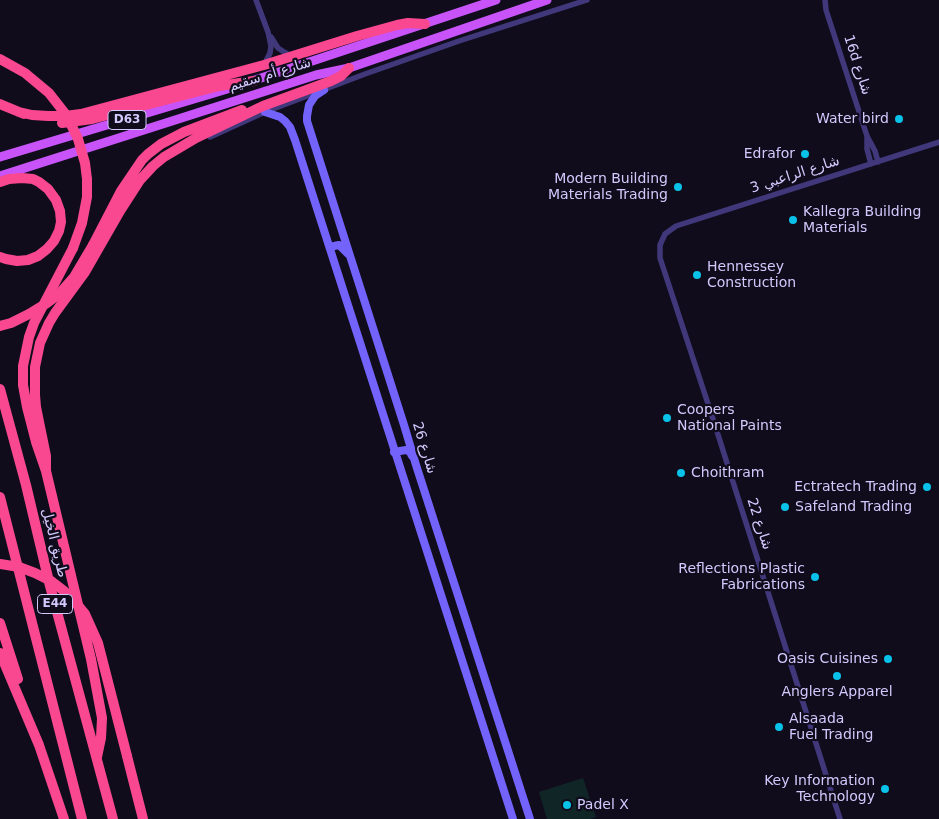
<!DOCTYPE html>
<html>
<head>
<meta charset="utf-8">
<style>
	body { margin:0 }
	canvas { display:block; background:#100c1c }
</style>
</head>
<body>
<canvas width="939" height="819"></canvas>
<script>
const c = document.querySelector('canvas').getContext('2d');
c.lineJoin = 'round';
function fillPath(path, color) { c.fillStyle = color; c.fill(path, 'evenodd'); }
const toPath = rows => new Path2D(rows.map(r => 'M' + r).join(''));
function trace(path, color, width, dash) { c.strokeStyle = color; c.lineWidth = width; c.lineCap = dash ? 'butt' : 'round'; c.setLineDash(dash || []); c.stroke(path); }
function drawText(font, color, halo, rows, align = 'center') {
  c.font = font + ' "DejaVu Sans","Noto Naskh Arabic",sans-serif'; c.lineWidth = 4.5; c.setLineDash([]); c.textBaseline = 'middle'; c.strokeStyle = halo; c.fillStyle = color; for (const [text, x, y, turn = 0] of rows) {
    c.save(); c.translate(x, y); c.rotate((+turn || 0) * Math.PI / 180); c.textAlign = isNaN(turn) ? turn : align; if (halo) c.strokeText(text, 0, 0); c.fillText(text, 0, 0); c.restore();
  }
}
fillPath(toPath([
	[583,778,596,817,590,819,547,819,539,792]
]), '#0f2526');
trace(toPath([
	[256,0,268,32,271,46,270,53,264,65],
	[825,0,826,10,867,136,875,151,878,162],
	[271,37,278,48,284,52,291,56],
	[867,136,867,149,871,164],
	[210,137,265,112,365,74,459,41,587,0],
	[840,819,714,422,660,258,660,245,665,234,676,226,939,142]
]), '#40387a', 5.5);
trace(toPath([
	[324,90,315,96,309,105,307,116,307,121,404,425,416,465,530,819],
	[265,112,280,117,285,121,290,127,295,140,513,819],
	[330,249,334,246,339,245,348,254],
	[394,452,406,450,410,452,412,456]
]), '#7363fa', 8);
trace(toPath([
	[249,82,496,0],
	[0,157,234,87],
	[0,176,316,75,349,68,547,0]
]), '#c854f9', 9);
trace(toPath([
	[0,104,24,114],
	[19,112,32,115,48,116,65,116,81,114,264,65,357,36,397,25,408,23,425,24],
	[62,123,92,119,219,86,254,81],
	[0,182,9,179,22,178,33,179,39,182,48,189,56,200,60,211,61,222,59,231,54,241,47,249,38,256,28,260,17,261,6,259,0,257],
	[93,245,121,191,142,160,148,154,161,144,184,132,242,110],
	[73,248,34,323,29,337,23,366,23,385,27,407,36,442,46,471,91,659,102,718,101,738,97,757],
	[0,389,26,485,50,586,113,819],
	[46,471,46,456,36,407,35,395,35,367,40,343,49,323,55,313,85,272,120,211,140,180,153,166,164,157,196,138,263,106,331,81,341,76,349,68],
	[0,497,82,819],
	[0,623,18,679],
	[0,653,39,745,64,819],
	[127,756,143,819]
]), '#f9488f', 10);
trace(toPath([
	[0,59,25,73,49,93,67,116,78,139,85,163,87,179,87,197,82,223,73,248],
	[0,326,11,323,29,314,47,303,59,294,74,277,93,245],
	[0,564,19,567,35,573,51,581,64,591,75,602,85,614,98,643,127,756]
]), '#f9488f', 10);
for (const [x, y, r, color] of [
	[899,119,5,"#08c2ea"],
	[805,154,5,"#08c2ea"],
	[678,187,5,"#08c2ea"],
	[793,220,5,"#08c2ea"],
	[697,275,5,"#08c2ea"],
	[667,418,5,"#08c2ea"],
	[681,473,5,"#08c2ea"],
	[927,487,5,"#08c2ea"],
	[785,507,5,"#08c2ea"],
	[815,577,5,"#08c2ea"],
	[888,659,5,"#08c2ea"],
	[837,676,5,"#08c2ea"],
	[779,727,5,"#08c2ea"],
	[885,789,5,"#08c2ea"],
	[567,805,5,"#08c2ea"]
]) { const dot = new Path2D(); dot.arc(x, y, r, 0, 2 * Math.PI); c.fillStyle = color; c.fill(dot); trace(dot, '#100c1c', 2); }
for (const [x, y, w] of [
	[127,120,38],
	[55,604,35]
]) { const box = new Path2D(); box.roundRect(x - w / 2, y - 9.5, w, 19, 4); c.fillStyle = '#100c1c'; c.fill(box); trace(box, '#d3c9fd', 1); }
drawText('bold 12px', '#d3c9fd', null, [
	["D63",127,120],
	["E44",55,604]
]);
drawText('14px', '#d3c9fd', '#100c1c', [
	["16d شارع",857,65,72],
	["شارع أم سقيم",270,75,-17],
	["شارع الراعبي 3",795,175,-18],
	["شارع 26",424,448,73],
	["شارع 22",759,524,72],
	["طريق الخيل",54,543,76]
]);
drawText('14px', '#d3c9fd', '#100c1c', [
	["Water bird",889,119],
	["Edrafor",795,154],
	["Modern Building",668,179],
	["Materials Trading",668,195],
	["Kallegra Building",803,212,"left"],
	["Materials",803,228,"left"],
	["Hennessey",707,267,"left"],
	["Construction",707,283,"left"],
	["Coopers",677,410,"left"],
	["National Paints",677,426,"left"],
	["Choithram",691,473,"left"],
	["Ectratech Trading",917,487],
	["Safeland Trading",795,507,"left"],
	["Reflections Plastic",805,569],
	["Fabrications",805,585],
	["Oasis Cuisines",878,659],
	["Anglers Apparel",837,692,"center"],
	["Alsaada",789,719,"left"],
	["Fuel Trading",789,735,"left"],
	["Key Information",875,781],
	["Technology",875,797],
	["Padel X",577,805,"left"]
], 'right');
</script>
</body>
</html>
